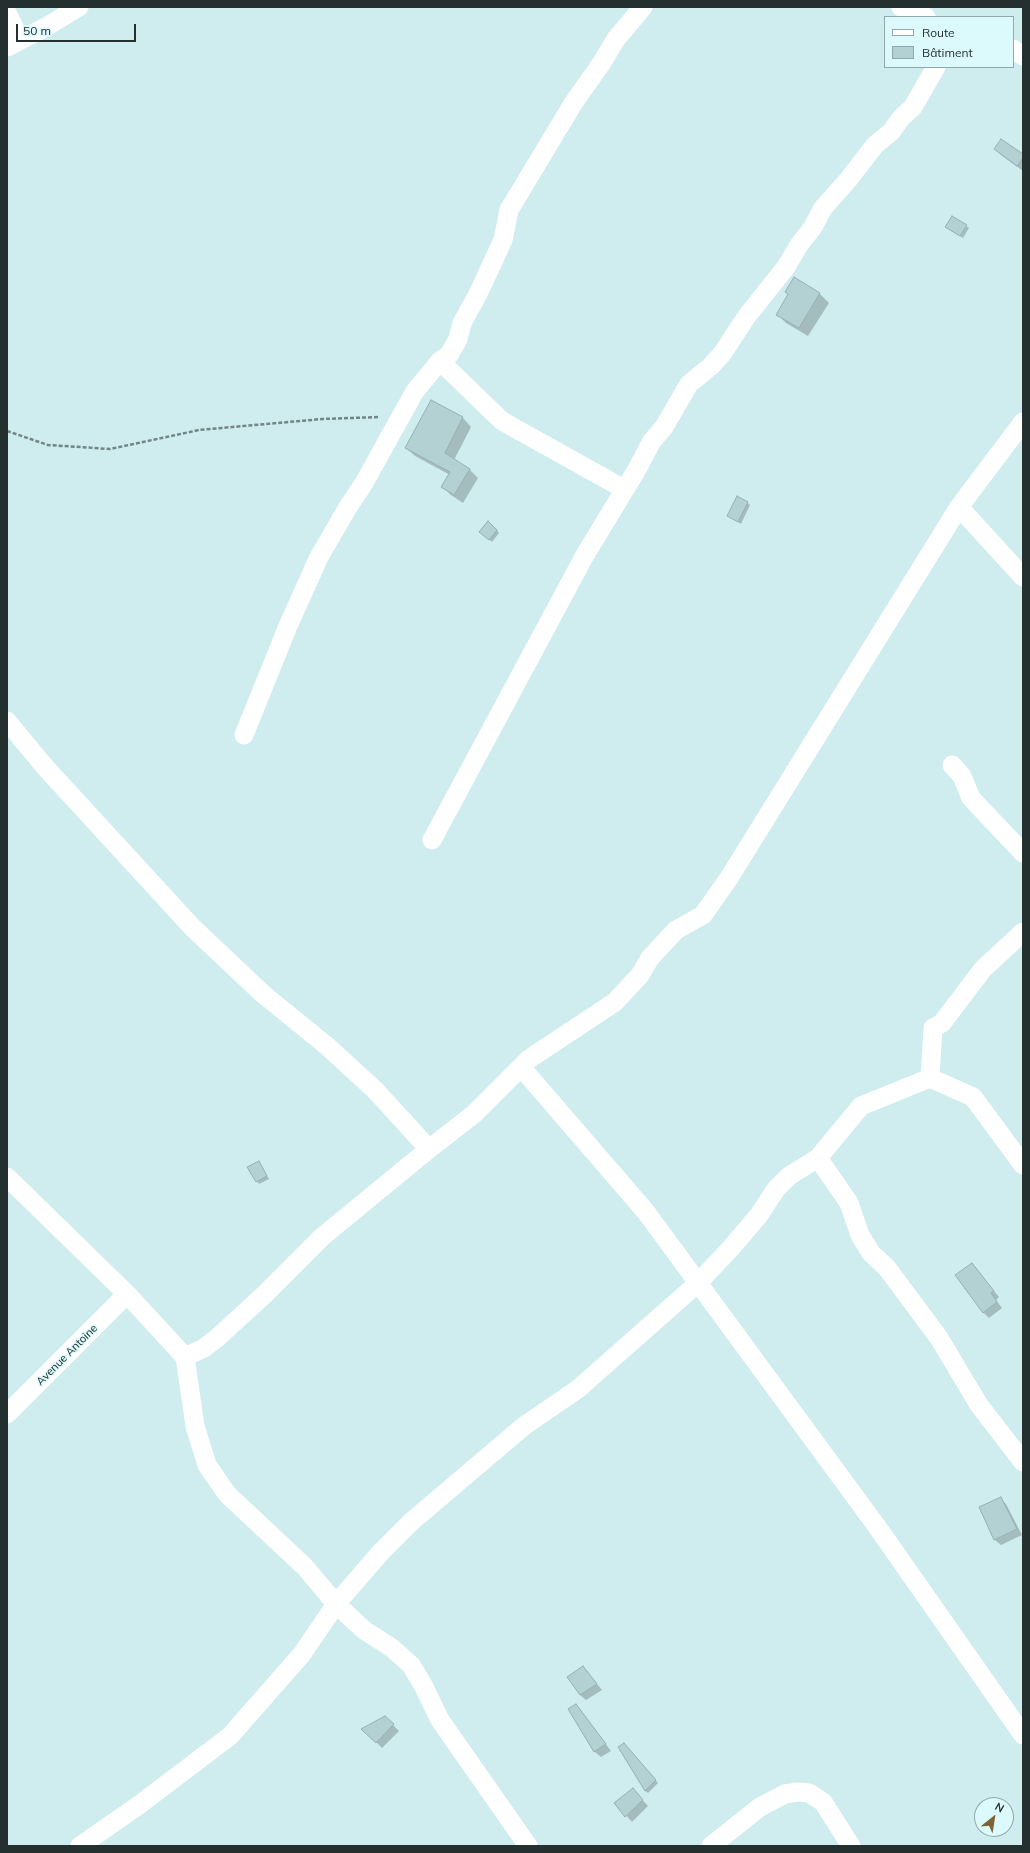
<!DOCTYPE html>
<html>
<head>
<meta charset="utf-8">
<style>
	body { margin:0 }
	#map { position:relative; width:1030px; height:1853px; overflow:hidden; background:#cfecee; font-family:Mulish,sans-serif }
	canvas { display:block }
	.frame { position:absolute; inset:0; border:8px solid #242f30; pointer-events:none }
	.legend { position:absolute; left:884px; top:16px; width:130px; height:52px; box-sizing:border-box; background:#dcf9fc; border:1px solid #92a8aa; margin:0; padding:5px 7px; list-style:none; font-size:12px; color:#242f30 }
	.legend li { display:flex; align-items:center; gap:8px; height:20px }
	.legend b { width:20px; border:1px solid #92a8aa }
	.north { position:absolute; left:974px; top:1797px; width:40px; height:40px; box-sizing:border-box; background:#dcf9fc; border:1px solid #92a8aa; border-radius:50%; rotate:30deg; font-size:11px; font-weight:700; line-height:16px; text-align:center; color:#242f30 }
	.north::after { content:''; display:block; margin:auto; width:14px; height:18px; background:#7d6435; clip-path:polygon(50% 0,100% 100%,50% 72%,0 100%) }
	.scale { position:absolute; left:16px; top:24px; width:120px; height:18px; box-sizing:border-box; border:2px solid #242f30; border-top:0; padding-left:5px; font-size:12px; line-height:14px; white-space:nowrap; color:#242f30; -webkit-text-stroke:3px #dcf9fc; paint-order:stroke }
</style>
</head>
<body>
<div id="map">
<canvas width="1030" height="1853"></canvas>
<div class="frame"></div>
<ul class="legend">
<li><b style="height:5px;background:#fff"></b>Route</li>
<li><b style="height:11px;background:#b3d0d3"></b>Bâtiment</li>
</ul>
<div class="north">N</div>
<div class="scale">50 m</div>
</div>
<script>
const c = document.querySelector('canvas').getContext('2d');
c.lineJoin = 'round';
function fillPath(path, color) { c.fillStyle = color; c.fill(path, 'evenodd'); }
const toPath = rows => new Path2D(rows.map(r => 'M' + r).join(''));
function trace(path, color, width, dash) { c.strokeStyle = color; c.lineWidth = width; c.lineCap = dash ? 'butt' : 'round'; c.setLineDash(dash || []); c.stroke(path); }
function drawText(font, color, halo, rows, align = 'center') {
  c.font = font + ' Mulish,sans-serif'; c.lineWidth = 3; c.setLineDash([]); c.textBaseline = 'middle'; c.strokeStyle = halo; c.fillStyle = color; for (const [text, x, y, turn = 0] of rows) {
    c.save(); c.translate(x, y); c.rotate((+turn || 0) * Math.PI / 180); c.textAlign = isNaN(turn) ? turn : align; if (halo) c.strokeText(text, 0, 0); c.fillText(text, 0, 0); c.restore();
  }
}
fillPath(toPath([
	[995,149,1023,156,1023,171,1001,155],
	[966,226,969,228,963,238,949,229],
	[786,292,820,294,829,303,808,336,786,323,777,314,789,295],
	[431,401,463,418,471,427,454,460,470,470,478,478,463,503,451,495,442,487,450,475,415,456,406,448],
	[747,503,750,505,741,524,728,516],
	[497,530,499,533,492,542,483,534],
	[259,1162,269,1179,259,1184,249,1168],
	[972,1264,999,1297,996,1300,1002,1308,989,1318,983,1312],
	[1000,1498,1006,1504,1022,1535,1001,1545,995,1540],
	[588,1673,602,1690,586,1700,580,1695],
	[576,1705,611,1751,601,1757,595,1752,569,1709],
	[385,1717,399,1731,382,1748,363,1729],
	[626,1747,658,1783,648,1793,645,1791],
	[633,1789,648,1806,632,1822,615,1803]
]), '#0003');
const building = toPath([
	[1001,139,1023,154,1023,158,1017,166,994,149,1001,139],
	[952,216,967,225,960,236,945,227,952,216],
	[794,277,820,293,799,328,776,315,788,294,785,292,794,277],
	[431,400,463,417,445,453,470,469,454,495,441,487,450,472,405,448,431,400],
	[737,496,748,502,738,522,727,516,737,496],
	[488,521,497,530,489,540,479,532,488,521],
	[259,1161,267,1176,256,1182,247,1167,259,1161],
	[972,1263,994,1291,991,1293,997,1302,983,1313,955,1275,972,1263],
	[1001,1497,1017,1529,994,1540,979,1507,1001,1497],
	[583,1666,597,1684,580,1695,567,1677,583,1666],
	[576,1704,606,1744,594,1752,568,1709,576,1704],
	[385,1716,394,1724,376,1743,361,1729,385,1716],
	[624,1743,656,1780,645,1791,618,1747,624,1743],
	[633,1788,643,1800,625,1817,614,1803,633,1788]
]);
fillPath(building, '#b3d0d3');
trace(building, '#94b0b2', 1);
trace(toPath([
	[7,431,48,445,110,449,199,430,322,419,380,417]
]), '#728587', 2.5, [4, 2]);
trace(toPath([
	[901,7,926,17],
	[7,13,20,39],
	[7,47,46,27,79,7],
	[1013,49,1023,56],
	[440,361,502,421,624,489],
	[959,507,1023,577],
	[7,721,45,767,192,927,263,994,327,1046,375,1090,429,1149],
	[244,735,288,626,319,557,348,507,364,483,415,391,440,361,449,355,458,339,462,323,478,294,503,240,509,210,574,102,601,64,616,39,643,7],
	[952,765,962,776,971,798,1023,853],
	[432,840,585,555,636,471,652,441,664,427,689,384,711,366,722,354,747,316,786,267,799,245,813,227,823,208,848,180,875,145,891,132,901,118,913,107,936,67],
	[521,1067,646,1212,878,1528,1023,1735],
	[930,1078,973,1097,1023,1165],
	[818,1158,849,1203,860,1235,871,1253,887,1268,939,1338,979,1405,1023,1462],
	[7,1177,127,1294,185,1357,195,1426,207,1465,227,1494,305,1567,336,1604,364,1630,392,1648,411,1665,423,1685,440,1720,528,1846],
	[185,1357,204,1348,217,1338,264,1295,322,1237,429,1149,474,1114,529,1059,615,1002,640,975,650,958,676,930,703,915,729,878,959,507,1023,422],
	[7,1414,127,1294],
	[80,1846,139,1805,230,1736,302,1654,336,1604,380,1553,411,1522,524,1426,578,1389,698,1283,731,1248,759,1215,776,1189,789,1176,818,1158,861,1106,930,1078,933,1028,942,1023,983,969,1023,932],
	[711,1846,760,1807,785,1794,798,1792,809,1793,823,1802,851,1846]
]), '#fff', 19);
drawText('11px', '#242f30', '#dcf9fc', [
	["Avenue Antoine",67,1355,-45]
]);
</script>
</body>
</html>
